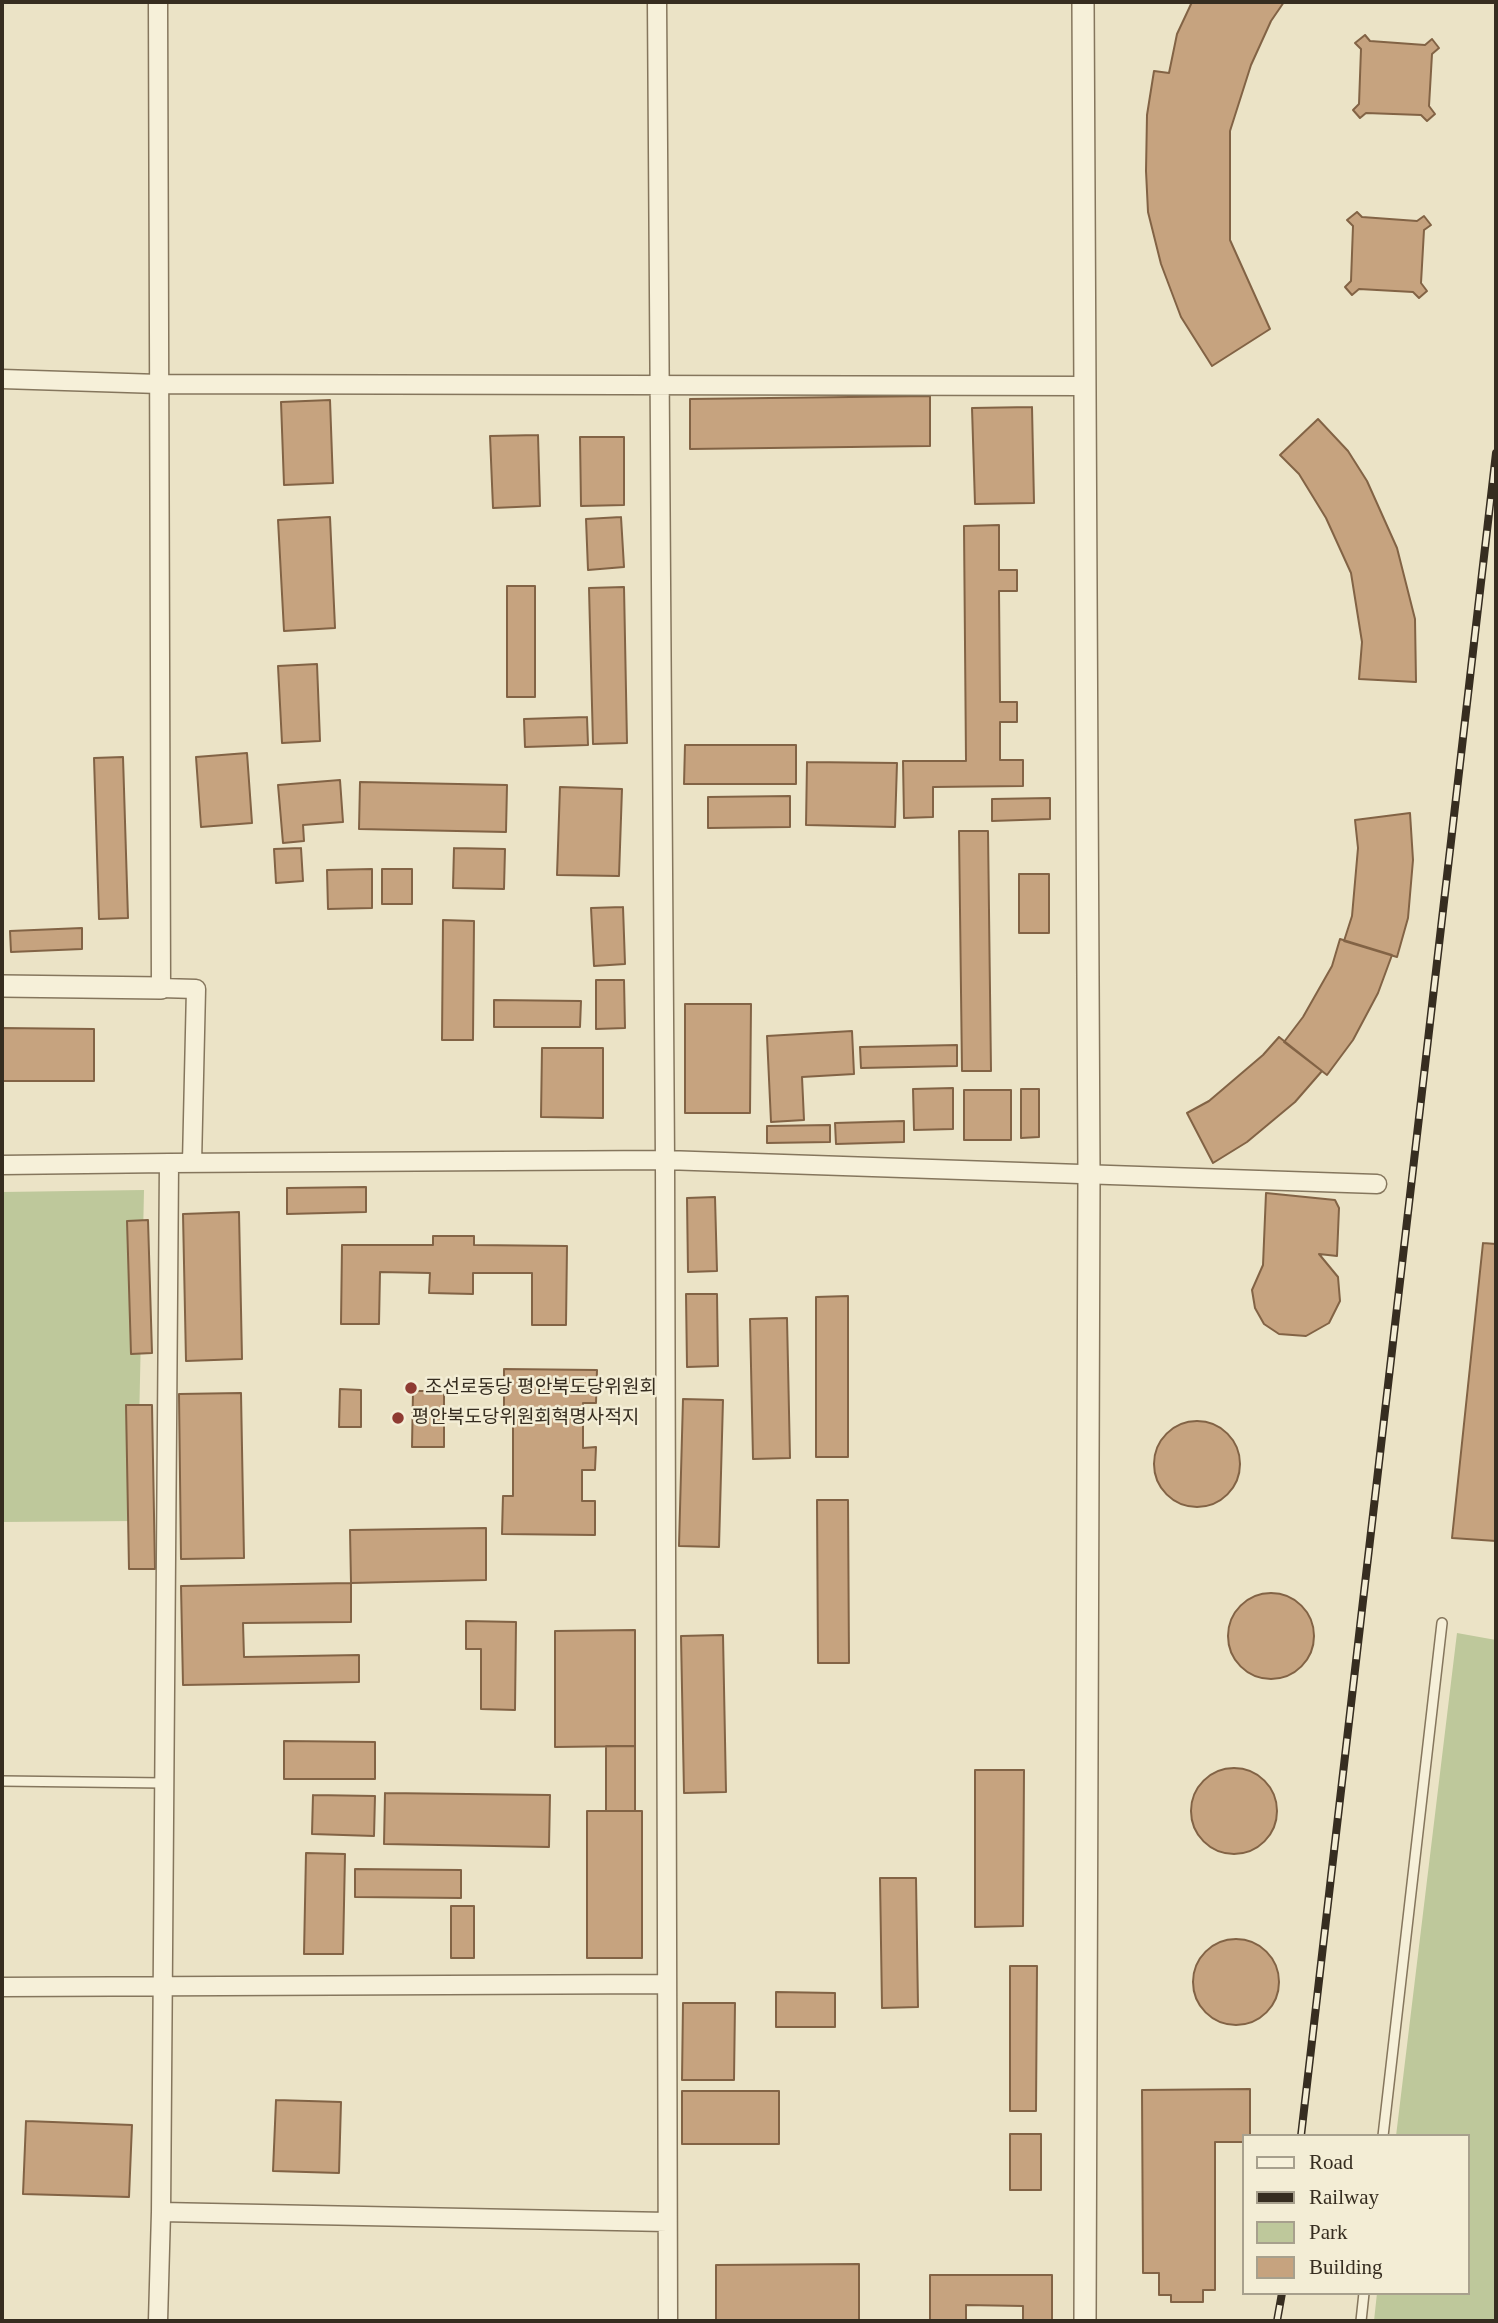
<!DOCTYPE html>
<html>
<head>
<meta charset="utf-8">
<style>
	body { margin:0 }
	#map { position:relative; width:1498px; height:2323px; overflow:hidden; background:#ebe3c6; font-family:"Times New Roman",serif }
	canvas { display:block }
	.frame { position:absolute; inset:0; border:4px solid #362d20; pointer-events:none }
	.legend { position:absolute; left:1242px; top:2134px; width:228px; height:161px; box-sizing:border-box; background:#f3edd5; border:2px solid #a7a08d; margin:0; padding:9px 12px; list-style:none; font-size:21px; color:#362d20 }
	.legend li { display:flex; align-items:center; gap:14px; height:35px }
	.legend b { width:35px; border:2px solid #a7a08d }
</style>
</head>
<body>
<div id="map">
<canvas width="1498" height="2323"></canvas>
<div class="frame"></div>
<ul class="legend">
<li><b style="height:9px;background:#f6f0d9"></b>Road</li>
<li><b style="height:9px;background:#362d20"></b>Railway</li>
<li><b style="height:19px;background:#bec89b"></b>Park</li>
<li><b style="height:19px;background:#c6a37f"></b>Building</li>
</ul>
</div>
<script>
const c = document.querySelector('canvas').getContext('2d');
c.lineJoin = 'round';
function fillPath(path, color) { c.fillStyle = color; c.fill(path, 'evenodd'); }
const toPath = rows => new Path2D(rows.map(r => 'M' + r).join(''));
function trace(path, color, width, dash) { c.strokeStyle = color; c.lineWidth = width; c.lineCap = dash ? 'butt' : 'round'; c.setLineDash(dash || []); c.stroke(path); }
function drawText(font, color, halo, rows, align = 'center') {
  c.font = font + ' "Times New Roman","Noto Sans KR",serif'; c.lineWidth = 5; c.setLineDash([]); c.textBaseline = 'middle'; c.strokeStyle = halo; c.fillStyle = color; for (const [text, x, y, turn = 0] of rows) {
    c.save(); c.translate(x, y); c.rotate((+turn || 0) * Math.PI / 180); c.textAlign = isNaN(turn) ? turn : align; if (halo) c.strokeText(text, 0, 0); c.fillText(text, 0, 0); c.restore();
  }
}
fillPath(toPath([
	[144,1190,137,1521,2,1522,2,1192],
	[1457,1633,1496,1640,1496,2321,1374,2321,1377,2293,1468,2293,1468,2136,1396,2136]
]), '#bec89b');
const building = toPath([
	[1192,2,1284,2,1271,21,1251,65,1230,131,1230,240,1270,329,1212,366,1181,317,1161,264,1148,212,1146,171,1147,115,1154,71,1169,73,1177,34,1192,2],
	[1365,35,1370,41,1425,45,1432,39,1439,48,1432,54,1429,106,1435,114,1427,121,1421,115,1366,113,1360,118,1353,110,1359,104,1361,49,1355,43,1365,35],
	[1357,212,1362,217,1417,221,1424,216,1431,225,1424,230,1421,283,1427,291,1419,298,1413,292,1359,289,1352,295,1345,287,1351,281,1353,226,1347,220,1357,212],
	[930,396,930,446,690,449,690,399,930,396],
	[330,400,333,483,284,485,281,402,330,400],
	[1032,407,1034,503,975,504,972,408,1032,407],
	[1318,419,1348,451,1367,481,1397,548,1415,619,1416,682,1359,679,1362,642,1351,573,1326,518,1299,474,1280,455,1318,419],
	[538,435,540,506,493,508,490,436,538,435],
	[580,437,624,437,624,505,581,506,580,437],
	[330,517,335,628,284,631,278,520,330,517],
	[621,517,624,567,588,570,586,519,621,517],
	[999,525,999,570,1017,570,1017,591,999,591,1000,702,1017,702,1017,722,1000,722,1000,760,1023,760,1023,786,933,787,933,817,904,818,903,761,966,761,964,526,999,525],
	[507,586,535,586,535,697,507,697,507,586],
	[624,587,627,743,593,744,589,588,624,587],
	[317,664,320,741,282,743,278,666,317,664],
	[587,717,588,745,525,747,524,719,587,717],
	[685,745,796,745,796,784,684,784,685,745],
	[247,753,252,823,201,827,196,757,247,753],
	[123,757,128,918,99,919,94,758,123,757],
	[807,762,897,763,895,827,806,825,807,762],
	[340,780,343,822,303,825,304,841,283,843,278,785,340,780],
	[360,782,507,785,506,832,359,829,360,782],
	[560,787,622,789,619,876,557,875,560,787],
	[790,796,790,827,708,828,708,797,790,796],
	[1050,798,1050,819,992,821,992,799,1050,798],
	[1410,813,1413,860,1408,918,1397,957,1344,941,1352,916,1358,848,1355,820,1410,813],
	[959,831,988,831,991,1071,962,1071,959,831],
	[301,848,303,881,276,883,274,849,301,848],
	[454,848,505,849,504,889,453,888,454,848],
	[372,869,372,908,328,909,327,870,372,869],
	[382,869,412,869,412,904,382,904,382,869],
	[1019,874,1049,874,1049,933,1019,933,1019,874],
	[623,907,625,964,594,966,591,908,623,907],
	[443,920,474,921,473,1040,442,1040,443,920],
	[82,928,82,949,11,952,10,931,82,928],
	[1340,939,1392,955,1378,993,1353,1040,1327,1075,1284,1042,1303,1017,1332,966,1340,939],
	[596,980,624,980,625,1028,596,1029,596,980],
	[494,1000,581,1001,580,1027,494,1027,494,1000],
	[685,1004,751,1004,750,1113,685,1113,685,1004],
	[2,1028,94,1029,94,1081,2,1081,2,1028],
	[852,1031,854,1074,802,1077,804,1120,771,1122,767,1036,852,1031],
	[1279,1037,1322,1071,1295,1102,1247,1142,1213,1163,1187,1113,1209,1101,1263,1055,1279,1037],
	[957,1045,957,1066,861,1068,860,1047,957,1045],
	[542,1048,603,1048,603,1118,541,1117,542,1048],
	[953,1088,953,1129,914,1130,913,1089,953,1088],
	[1021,1089,1039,1089,1039,1137,1021,1138,1021,1089],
	[964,1090,1011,1090,1011,1140,964,1140,964,1090],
	[904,1121,904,1142,836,1144,835,1123,904,1121],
	[830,1125,830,1142,767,1143,767,1126,830,1125],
	[366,1187,366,1212,287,1214,287,1188,366,1187],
	[1266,1193,1335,1200,1339,1208,1337,1256,1319,1254,1338,1277,1340,1301,1329,1323,1306,1336,1279,1334,1264,1324,1255,1308,1252,1290,1263,1265,1266,1193],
	[715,1197,717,1271,688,1272,687,1198,715,1197],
	[239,1212,242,1359,186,1361,183,1214,239,1212],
	[148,1220,152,1353,131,1354,127,1221,148,1220],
	[433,1236,474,1236,474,1245,567,1246,566,1325,532,1325,532,1273,473,1273,473,1294,429,1293,430,1273,380,1272,379,1324,341,1324,342,1245,433,1245,433,1236],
	[1483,1243,1496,1244,1496,1541,1452,1538,1483,1243],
	[686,1294,717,1294,718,1366,687,1367,686,1294],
	[848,1296,848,1457,816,1457,816,1297,848,1296],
	[787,1318,790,1458,753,1459,750,1319,787,1318],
	[504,1369,597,1370,596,1403,583,1403,583,1448,596,1447,595,1470,582,1470,582,1501,595,1501,595,1535,502,1534,503,1496,513,1496,513,1416,504,1415,504,1369],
	[340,1389,361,1390,361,1427,339,1427,340,1389],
	[413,1391,444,1391,444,1447,412,1447,413,1391],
	[241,1393,244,1558,181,1559,179,1394,241,1393],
	[683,1399,723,1400,719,1547,679,1546,683,1399],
	[126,1405,152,1405,155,1569,129,1569,126,1405],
	'1154 1464a43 43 0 1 1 86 0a43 43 0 1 1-86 0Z',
	[817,1500,848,1500,849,1663,818,1663,817,1500],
	[486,1528,486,1580,351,1583,350,1530,486,1528],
	[351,1583,351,1622,243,1623,244,1657,359,1655,359,1682,183,1685,181,1586,351,1583],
	'1228 1636a43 43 0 1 1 86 0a43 43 0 1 1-86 0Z',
	[466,1621,516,1622,515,1710,481,1709,481,1649,466,1649,466,1621],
	[635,1630,635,1746,555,1747,555,1631,635,1630],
	[723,1635,726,1792,684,1793,681,1636,723,1635],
	[284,1741,375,1742,375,1779,284,1779,284,1741],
	[606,1746,635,1746,635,1811,606,1811,606,1746],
	'1191 1811a43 43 0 1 1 86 0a43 43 0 1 1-86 0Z',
	[975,1770,1024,1770,1023,1926,975,1927,975,1770],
	[385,1793,550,1795,549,1847,384,1844,385,1793],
	[313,1795,375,1796,374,1836,312,1834,313,1795],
	[587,1811,642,1811,642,1958,587,1958,587,1811],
	[306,1853,345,1854,343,1954,304,1954,306,1853],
	[355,1869,461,1870,461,1898,355,1897,355,1869],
	[880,1878,916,1878,918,2007,882,2008,880,1878],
	[451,1906,474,1906,474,1958,451,1958,451,1906],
	'1193 1982a43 43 0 1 1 86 0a43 43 0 1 1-86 0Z',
	[1010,1966,1037,1966,1036,2111,1010,2111,1010,1966],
	[776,1992,835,1993,835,2027,776,2027,776,1992],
	[683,2003,735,2003,734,2080,682,2080,683,2003],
	[1250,2089,1250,2136,1244,2136,1244,2142,1215,2142,1215,2290,1203,2290,1203,2302,1171,2302,1171,2295,1159,2295,1159,2273,1143,2273,1142,2090,1250,2089],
	[682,2091,779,2091,779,2144,682,2144,682,2091],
	[276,2100,341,2102,339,2173,273,2171,276,2100],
	[26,2121,132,2125,129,2197,23,2194,26,2121],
	[1010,2134,1041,2134,1041,2190,1010,2190,1010,2134],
	[859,2264,859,2320,716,2321,716,2265,859,2264],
	[930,2275,1052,2275,1052,2321,1023,2321,1023,2306,966,2305,966,2321,930,2321,930,2275]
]);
fillPath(building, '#c6a37f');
trace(building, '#826345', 2);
const service = toPath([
	[2,1781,164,1783],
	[1383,2136,1442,1623],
	[1361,2321,1364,2293]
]);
const minor = toPath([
	[158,2,161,988,196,989,192,1163],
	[657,2,665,1160,668,2321],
	[2,379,159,384,1085,386],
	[169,1163,665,1160,1377,1184],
	[2,1165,169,1163,161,2212,667,2222],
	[2,1987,666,1984],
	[158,2321,161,2212]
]);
const tertiary = toPath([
	[1083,2,1089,1174,1085,2321],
	[2,986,161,988]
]);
trace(service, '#85765d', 12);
trace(minor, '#85765d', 21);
trace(tertiary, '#85765d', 24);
trace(service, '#f6f0d9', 9);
trace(minor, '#f6f0d9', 18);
trace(tertiary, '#f6f0d9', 21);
const rail = toPath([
	[1301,2136,1496,453],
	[1277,2321,1282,2293]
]);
trace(rail, '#362d20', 8);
trace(rail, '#f3edd5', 5, [16]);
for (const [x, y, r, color] of [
	[411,1388,7,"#8e3b32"],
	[398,1418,7,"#8e3b32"]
]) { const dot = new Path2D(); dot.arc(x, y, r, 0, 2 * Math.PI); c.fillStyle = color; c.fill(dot); trace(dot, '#f3edd5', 2.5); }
drawText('19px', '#362d20', '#f3edd5', [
	["조선로동당 평안북도당위원회",425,1388],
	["평안북도당위원회혁명사적지",412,1418]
], 'left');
</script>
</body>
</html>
